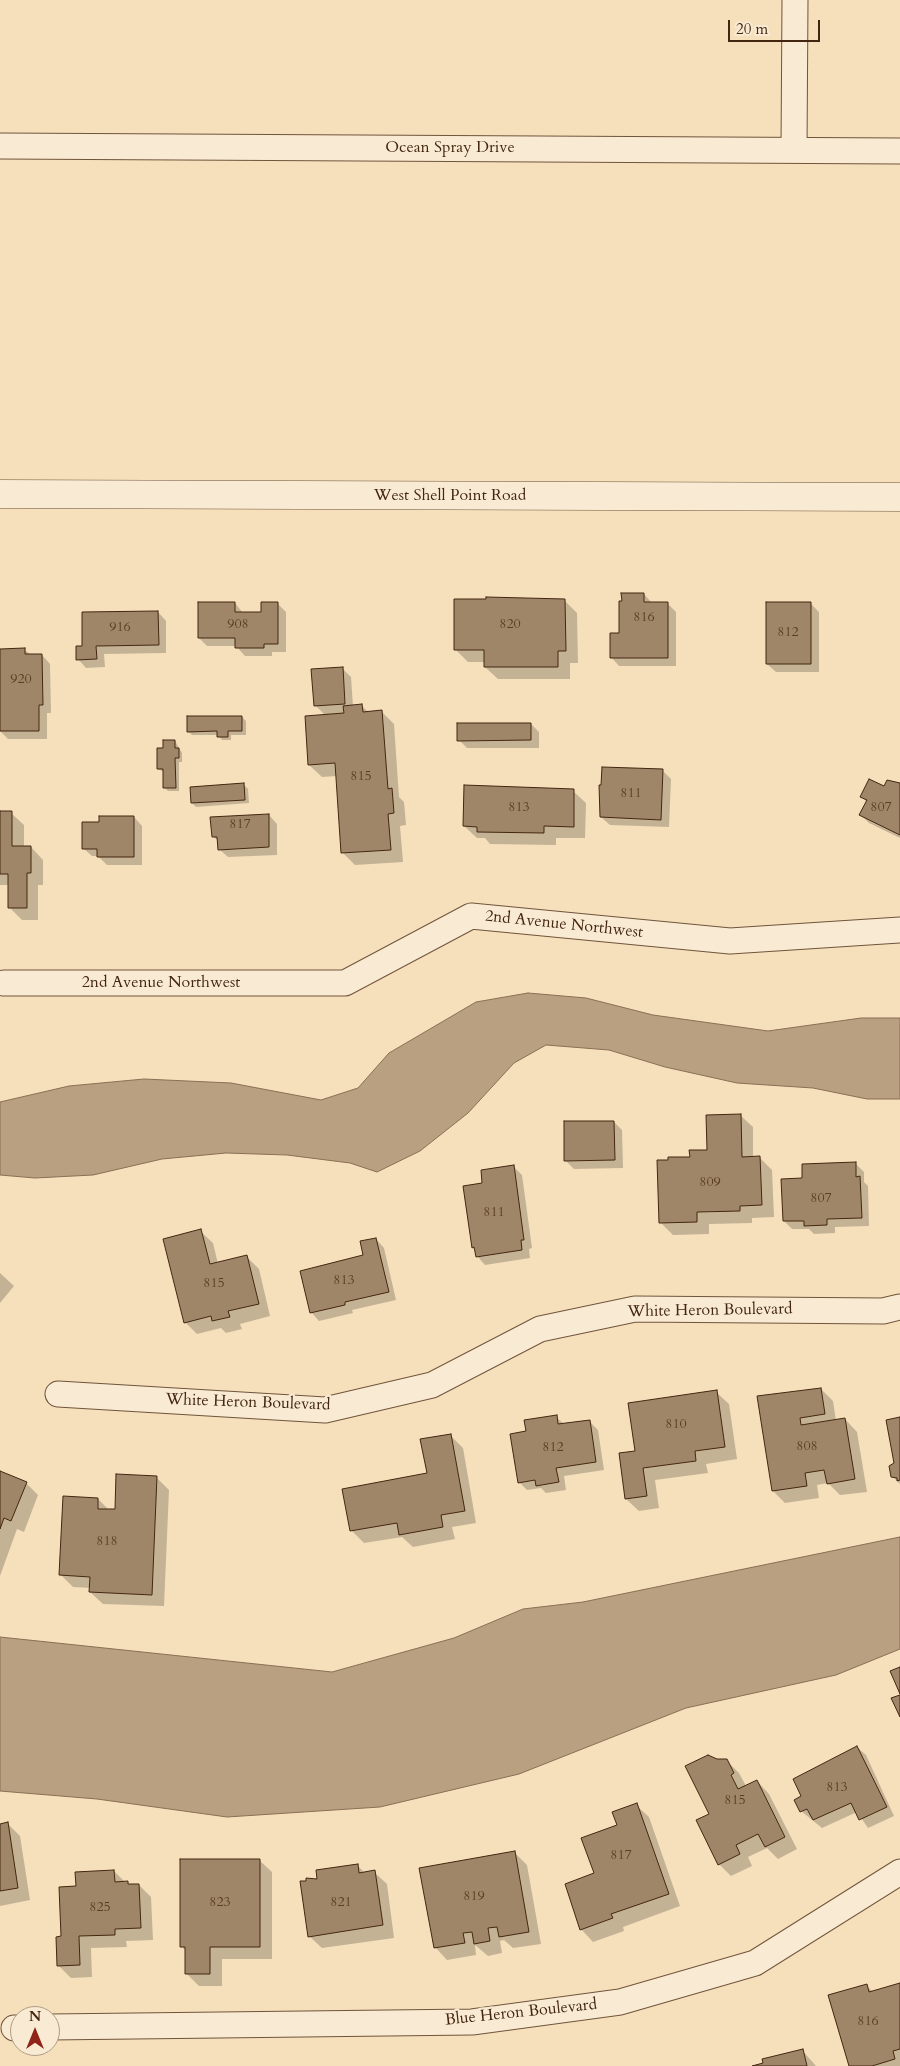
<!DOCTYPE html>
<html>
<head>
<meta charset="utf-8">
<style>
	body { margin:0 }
	#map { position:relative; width:900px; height:2066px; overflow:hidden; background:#f6dfbb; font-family:Cardo,serif }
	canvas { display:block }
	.north { position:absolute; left:10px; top:2006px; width:50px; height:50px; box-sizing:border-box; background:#f9ead3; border:1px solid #b09c85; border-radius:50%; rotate:0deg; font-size:14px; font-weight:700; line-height:20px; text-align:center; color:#432610 }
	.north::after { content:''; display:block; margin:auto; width:18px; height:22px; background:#8f2418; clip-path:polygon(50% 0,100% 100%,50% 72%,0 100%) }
	.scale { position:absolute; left:728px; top:20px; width:92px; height:22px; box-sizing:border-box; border:2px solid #432610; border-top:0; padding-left:6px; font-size:15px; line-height:18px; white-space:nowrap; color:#432610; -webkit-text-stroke:4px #f9ead3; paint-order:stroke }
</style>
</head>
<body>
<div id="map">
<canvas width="900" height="2066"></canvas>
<div class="north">N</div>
<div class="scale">20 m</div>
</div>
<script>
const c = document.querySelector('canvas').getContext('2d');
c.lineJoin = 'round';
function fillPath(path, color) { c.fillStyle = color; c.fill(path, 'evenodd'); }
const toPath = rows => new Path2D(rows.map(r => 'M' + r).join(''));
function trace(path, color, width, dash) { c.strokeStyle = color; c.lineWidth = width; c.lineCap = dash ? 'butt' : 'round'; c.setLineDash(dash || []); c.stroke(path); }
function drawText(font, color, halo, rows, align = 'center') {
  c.font = font + ' Cardo,serif'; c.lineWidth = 4.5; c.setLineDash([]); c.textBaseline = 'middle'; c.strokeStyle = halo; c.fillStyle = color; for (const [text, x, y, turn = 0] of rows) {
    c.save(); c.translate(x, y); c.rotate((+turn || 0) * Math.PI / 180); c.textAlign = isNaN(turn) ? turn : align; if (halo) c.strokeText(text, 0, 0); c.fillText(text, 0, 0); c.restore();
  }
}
const water = toPath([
	[528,993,586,998,653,1015,768,1031,861,1018,900,1018,900,1099,867,1099,813,1088,737,1083,665,1067,609,1050,546,1045,514,1063,468,1113,420,1151,377,1172,350,1163,287,1155,226,1153,162,1159,93,1175,35,1178,0,1175,0,1102,69,1086,144,1079,231,1083,321,1100,358,1088,389,1053,476,1002,528,993],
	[900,1537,900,1649,836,1675,686,1708,519,1774,380,1807,227,1817,97,1799,0,1791,0,1637,332,1672,454,1638,523,1609,583,1602,900,1537]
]);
fillPath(water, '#b9a081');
trace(water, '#8a6f54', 1);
fillPath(toPath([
	[644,594,652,603,668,604,676,612,676,666,619,666,611,657,620,634],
	[565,601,577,613,578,663,570,663,570,679,498,679,485,667,485,662,468,662,456,650],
	[235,603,243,613,262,613,277,603,286,612,286,652,272,652,272,656,245,656,236,646,207,646,199,638],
	[810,603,819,612,819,672,776,672,767,664],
	[158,612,166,621,166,653,104,654,105,667,86,668,78,659,84,647],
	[0,650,25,650,31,655,42,655,50,664,51,713,47,713,47,739,8,739,0,731],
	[342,668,351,677,353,706,362,706,369,713,382,712,394,724,399,797,404,802,406,825,400,826,403,862,355,865,343,853,337,776,322,777,309,765,306,717,326,716,315,705],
	[242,717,246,721,246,735,231,735,231,740,222,740,218,735,192,735,188,731],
	[531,724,539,732,539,748,467,748,459,740],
	[175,741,182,753,182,762,179,762,179,791,168,791,164,787,164,772,158,769,164,749],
	[662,770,671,779,669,827,610,825,601,817],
	[894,781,900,784,900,838,869,823,861,815,867,802,861,797,885,788],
	[244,785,248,789,249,803,196,807,192,803],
	[573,791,586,803,585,838,556,838,556,845,490,844,485,838,477,838,464,826],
	[0,813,11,813,24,825,24,847,31,847,43,860,43,885,38,885,38,920,22,920,10,908,10,885,0,885],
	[269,815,277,824,277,855,228,857,219,849,219,842,213,836],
	[134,817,142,826,142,865,107,865,98,856,92,856,83,848,100,823],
	[740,1115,753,1127,753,1158,760,1158,772,1170,774,1217,752,1218,752,1223,709,1224,709,1234,673,1235,661,1223,691,1158,709,1151],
	[614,1122,622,1130,623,1168,574,1169,565,1160],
	[855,1163,864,1172,864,1182,868,1186,869,1226,835,1227,835,1233,814,1234,809,1229,792,1229,784,1221,803,1179],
	[513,1166,522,1175,532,1248,529,1249,530,1258,485,1265,477,1256,473,1247,484,1184],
	[200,1231,213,1243,218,1264,247,1257,259,1269,270,1316,240,1324,242,1329,226,1333,221,1328,197,1334,185,1322],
	[376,1239,384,1248,396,1300,352,1310,353,1313,319,1321,311,1312,365,1256],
	[0,1273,14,1286,0,1303],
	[821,1389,833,1401,836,1421,845,1419,857,1432,867,1492,840,1495,828,1483,817,1485,819,1498,785,1503,773,1491,758,1397],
	[716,1392,729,1404,737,1459,706,1464,708,1473,655,1480,659,1508,639,1511,626,1499,636,1452],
	[556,1417,565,1425,589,1421,598,1430,604,1470,564,1476,566,1490,546,1493,541,1488,527,1490,519,1482,527,1432],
	[900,1418,900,1484,893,1477],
	[450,1435,463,1448,476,1523,452,1527,455,1539,413,1547,402,1537,364,1543,352,1531,344,1490,428,1474],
	[0,1472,26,1483,38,1495,24,1532,17,1529,0,1576],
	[157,1478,169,1490,164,1606,103,1604,90,1592,91,1588,73,1587,61,1575,98,1499,109,1510,116,1510],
	[857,1747,866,1755,894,1816,868,1828,857,1812,822,1828,801,1811,803,1797],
	[727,1761,739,1773,746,1786,757,1781,769,1794,797,1849,778,1859,767,1848,748,1857,752,1866,731,1876,719,1864,711,1814],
	[636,1805,649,1817,680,1906,623,1927,624,1931,593,1942,581,1929,596,1874,619,1826],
	[8,1824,20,1836,30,1900,0,1906,0,1825],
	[514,1852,527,1865,541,1944,513,1948,504,1940,500,1941,502,1953,488,1956,475,1945,476,1955,447,1960,435,1947],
	[259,1860,272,1872,272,1959,222,1959,222,1986,199,1986,187,1974,187,1952,181,1946],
	[358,1866,365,1873,374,1872,387,1884,394,1938,322,1948,309,1936],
	[114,1871,125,1882,131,1885,139,1885,151,1897,153,1940,126,1941,127,1947,91,1948,92,1977,71,1978,58,1965,62,1937,77,1887],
	[900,1984,900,2066,851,2066,866,1985,873,1992],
	[802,2050,816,2066,757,2066]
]), '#0003');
const building = toPath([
	[621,593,644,593,644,602,668,602,668,658,610,658,610,633,619,633,619,601,622,601,621,593],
	[486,597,565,599,566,651,558,651,558,667,484,667,484,650,454,650,454,599,486,599,486,597],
	[198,602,235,602,235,612,261,612,261,602,278,602,278,644,264,644,264,648,235,648,235,638,198,638,198,602],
	[766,602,811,602,811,664,766,664,766,602],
	[158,611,159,645,96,646,97,659,76,660,76,646,82,646,82,612,158,611],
	[25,648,25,654,42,654,43,705,39,705,39,731,0,731,0,649,25,648],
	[343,667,345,704,314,706,311,669,343,667],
	[362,704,363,712,382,710,388,789,392,788,394,813,388,814,391,850,341,853,335,763,308,765,305,716,344,713,343,706,362,704],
	[187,716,242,716,242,731,228,731,228,737,217,737,217,731,187,732,187,716],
	[457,723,531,723,531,740,457,741,457,723],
	[163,740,175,740,175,748,179,748,179,758,175,758,176,788,163,788,163,769,157,769,157,748,163,748,163,740],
	[602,767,663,769,661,820,600,817,599,785,601,785,602,767],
	[869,779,884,786,887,780,900,783,900,835,859,815,867,800,860,797,869,779],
	[244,783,245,800,191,803,190,787,244,783],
	[464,785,574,789,574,827,544,826,544,833,477,832,477,827,463,826,464,785],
	[0,811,12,811,12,846,31,846,31,873,27,873,27,908,8,908,8,874,0,874,0,811],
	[269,814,269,847,218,850,217,837,212,837,210,817,269,814],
	[99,816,134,816,134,857,97,857,97,849,82,849,82,822,99,822,99,816],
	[741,1114,742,1157,760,1156,762,1205,740,1206,740,1211,697,1212,697,1222,659,1223,657,1160,668,1160,668,1157,690,1157,689,1150,707,1150,706,1115,741,1114],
	[564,1121,614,1121,615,1160,564,1161,564,1121],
	[856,1162,856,1177,860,1176,862,1218,827,1219,827,1225,804,1226,804,1221,783,1221,781,1179,802,1178,802,1164,856,1162],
	[514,1165,524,1240,521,1240,522,1250,476,1257,474,1247,472,1248,463,1186,482,1183,481,1170,514,1165],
	[201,1229,210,1264,247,1255,259,1304,228,1311,230,1317,212,1321,211,1316,184,1323,163,1239,201,1229],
	[376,1238,389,1292,345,1302,345,1305,310,1313,300,1271,363,1255,360,1241,376,1238],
	[821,1388,825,1414,800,1418,801,1425,845,1418,855,1479,827,1484,824,1470,805,1473,807,1486,772,1491,757,1396,821,1388],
	[717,1390,725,1447,695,1451,696,1461,643,1468,647,1496,625,1499,619,1453,635,1451,628,1403,717,1390],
	[557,1415,558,1424,590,1420,596,1462,556,1468,559,1482,536,1486,535,1480,518,1483,510,1434,526,1431,524,1420,557,1415],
	[900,1417,900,1480,897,1481,897,1478,891,1477,889,1466,894,1463,886,1420,900,1417],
	[451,1434,465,1511,441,1515,443,1527,399,1535,397,1523,350,1531,342,1489,427,1473,420,1439,451,1434],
	[0,1471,27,1482,11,1521,4,1518,0,1529,0,1471],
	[116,1474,157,1476,152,1595,89,1592,90,1577,59,1575,63,1496,98,1498,98,1509,115,1509,116,1474],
	[900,1667,900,1694,890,1671,900,1667],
	[900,1695,900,1717,891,1698,900,1695],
	[857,1746,887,1807,859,1820,851,1803,813,1820,807,1809,800,1812,794,1800,801,1796,793,1779,857,1746],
	[708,1755,717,1759,727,1759,734,1773,731,1775,738,1789,757,1780,785,1837,765,1847,758,1834,736,1845,740,1854,718,1865,696,1820,709,1814,685,1766,708,1755],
	[637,1803,669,1894,611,1914,613,1918,580,1930,565,1884,594,1873,581,1838,617,1825,612,1812,637,1803],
	[8,1822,18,1888,0,1891,0,1824,8,1822],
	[515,1851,529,1932,499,1937,497,1927,488,1928,490,1941,474,1944,472,1932,463,1933,465,1943,434,1948,419,1868,515,1851],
	[180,1859,260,1859,260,1947,210,1947,210,1974,185,1974,185,1947,180,1947,180,1859],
	[358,1864,359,1873,375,1870,383,1925,308,1937,300,1881,306,1881,306,1878,317,1879,316,1870,358,1864],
	[114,1870,115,1882,128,1881,128,1884,139,1884,141,1928,115,1929,115,1935,79,1936,80,1965,57,1966,56,1937,61,1936,59,1887,76,1886,75,1872,114,1870],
	[900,1983,900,2049,893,2051,895,2059,872,2066,849,2066,828,1995,867,1984,869,1992,900,1983],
	[803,2049,807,2066,752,2066,763,2063,762,2059,803,2049]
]);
fillPath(building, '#a08669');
trace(building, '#432610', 1);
const minor = toPath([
	[0,146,900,151],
	[794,150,795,0],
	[4,983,345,983,471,916,730,941,900,930],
	[58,1394,325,1410,432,1385,540,1329,635,1309,883,1311,900,1307],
	[50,2027,472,2022,620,2002,755,1963,900,1872],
	[14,2028,20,2028]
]);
const tertiary = toPath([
	[0,494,900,497]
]);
trace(minor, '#70543b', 27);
trace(tertiary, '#70543b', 29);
trace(minor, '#f9ead3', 25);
trace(tertiary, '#f9ead3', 28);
drawText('14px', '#5a3e26', null, [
	["816",644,618],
	["908",238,625],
	["820",510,625],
	["916",120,628],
	["812",788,633],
	["920",21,680],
	["815",361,777],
	["811",631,794],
	["813",519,808],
	["807",881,808],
	["817",240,825],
	["809",710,1183],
	["807",821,1199],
	["811",494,1213],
	["813",344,1281],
	["815",214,1284],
	["810",676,1425],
	["808",807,1447],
	["812",553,1448],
	["818",107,1542],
	["813",837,1788],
	["815",735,1801],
	["817",621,1856],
	["819",474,1897],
	["823",220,1903],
	["821",341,1903],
	["825",100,1908],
	["816",868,2022]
]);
drawText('16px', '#432610', '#f9ead3', [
	["Ocean Spray Drive",450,148],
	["West Shell Point Road",450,496],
	["2nd Avenue Northwest",564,925,6],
	["2nd Avenue Northwest",161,983],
	["White Heron Boulevard",710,1311,-1],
	["White Heron Boulevard",248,1403,2],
	["Blue Heron Boulevard",521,2013,-6]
]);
</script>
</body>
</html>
